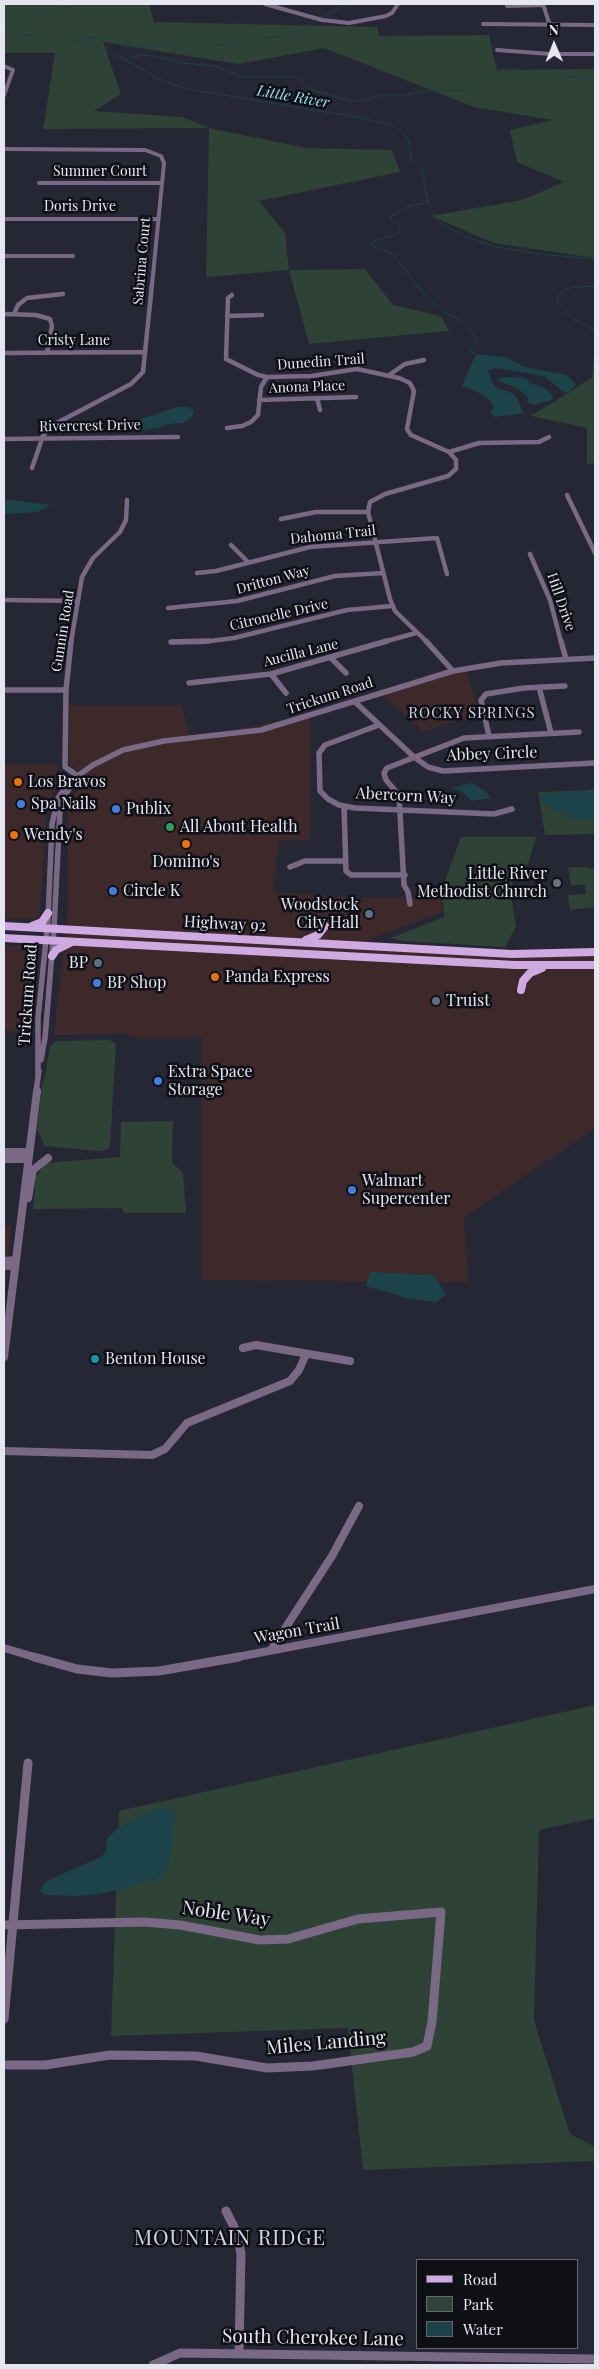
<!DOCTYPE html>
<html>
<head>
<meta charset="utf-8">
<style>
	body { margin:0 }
	#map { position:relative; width:599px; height:2369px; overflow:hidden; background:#252734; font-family:"Playfair Display",serif }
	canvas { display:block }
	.frame { position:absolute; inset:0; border:5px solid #e5e6ef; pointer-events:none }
	.legend { position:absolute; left:416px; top:2259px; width:162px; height:90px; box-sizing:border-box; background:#0f1016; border:1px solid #65666d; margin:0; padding:6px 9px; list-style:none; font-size:15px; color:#e5e6ef }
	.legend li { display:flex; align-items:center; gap:10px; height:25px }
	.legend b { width:25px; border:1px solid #65666d }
	.north { position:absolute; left:529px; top:20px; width:50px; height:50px; -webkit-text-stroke:4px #0f1016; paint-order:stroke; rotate:359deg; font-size:14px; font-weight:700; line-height:20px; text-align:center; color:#e5e6ef }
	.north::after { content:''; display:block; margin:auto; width:18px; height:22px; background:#e5e6ef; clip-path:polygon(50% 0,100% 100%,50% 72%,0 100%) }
</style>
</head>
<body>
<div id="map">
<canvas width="599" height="2369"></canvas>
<div class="frame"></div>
<ul class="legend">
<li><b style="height:6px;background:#cea9e2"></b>Road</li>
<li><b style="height:14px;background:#2f4236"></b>Park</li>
<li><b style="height:14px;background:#1d434a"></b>Water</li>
</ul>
<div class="north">N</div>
</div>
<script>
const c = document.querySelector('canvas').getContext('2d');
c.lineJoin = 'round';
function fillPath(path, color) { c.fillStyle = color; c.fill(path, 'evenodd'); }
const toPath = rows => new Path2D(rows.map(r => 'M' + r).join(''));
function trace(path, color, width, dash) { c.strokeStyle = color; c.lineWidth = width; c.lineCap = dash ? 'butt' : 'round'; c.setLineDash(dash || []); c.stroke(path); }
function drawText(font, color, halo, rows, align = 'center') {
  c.font = font + ' "Playfair Display",serif'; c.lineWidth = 5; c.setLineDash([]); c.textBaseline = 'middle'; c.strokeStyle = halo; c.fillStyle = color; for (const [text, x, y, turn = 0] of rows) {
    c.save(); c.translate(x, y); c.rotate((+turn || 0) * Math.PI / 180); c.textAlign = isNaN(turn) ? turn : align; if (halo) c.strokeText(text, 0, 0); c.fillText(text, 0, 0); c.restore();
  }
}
fillPath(toPath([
	[466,666,480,718,455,721,424,732,379,692,436,672],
	[69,705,181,705,191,738,310,715,311,840,279,840,273,892,356,898,441,897,442,912,363,942,499,951,595,950,595,1128,464,1218,469,1282,202,1280,201,1038,136,1038,127,1034,54,1035,67,919,68,814,72,796,88,779,69,764],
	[4,764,57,764,57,771,65,779,58,784,46,809,40,915,34,919,4,919],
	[4,945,35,946,39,951,29,1033,4,1031],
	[4,1225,11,1226,5,1298,4,1298]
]), '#3d2929');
fillPath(toPath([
	[4,4,149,4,154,22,377,27,379,36,489,35,497,70,595,69,595,258,494,243,431,216,522,200,564,182,517,162,510,130,553,120,474,107,324,48,238,64,103,42,121,94,94,111,182,117,209,128,306,148,392,150,400,172,259,201,285,233,289,270,365,269,393,305,441,316,449,331,309,344,289,270,206,277,209,128,43,129,55,53,4,53],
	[595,340,595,463,587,464,587,428,531,416,592,378],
	[595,790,595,834,545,835,538,792],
	[461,837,536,837,528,864,518,870,513,877,511,897,516,927,505,947,402,941,391,938,444,917,442,889],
	[568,867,584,867,595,869,595,907,570,910,568,895,586,894,585,885,571,885],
	[110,1040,116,1044,110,1147,105,1151,97,1151,45,1146,37,1129,42,1086,45,1076,50,1046,56,1041],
	[173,1121,172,1163,183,1173,186,1213,124,1213,122,1208,33,1209,36,1176,46,1163,120,1157,121,1122],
	[595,1705,595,1818,539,1830,534,2021,570,2134,595,2147,595,2161,363,2170,348,2028,111,2036,119,1811]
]), '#2f4236');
fillPath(toPath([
	[476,354,505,357,525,367,566,375,576,384,569,392,564,392,544,376,495,368,488,370,492,383,498,389,510,392,517,398,523,413,495,417,491,413,494,407,491,402,484,395,462,386],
	[502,377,526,378,529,383,543,387,551,394,553,399,535,405,529,403,527,396,517,388,497,380],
	[177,407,188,407,194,410,192,417,183,423,168,424,158,428,127,432,126,428,132,422],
	[12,500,51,505,37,512,4,514,4,501],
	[472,783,486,792,491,798,472,801,461,791,452,788],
	[595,789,595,819,576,820,541,802,540,797,547,794],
	[370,1272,433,1275,446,1294,437,1302,410,1299,366,1286],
	[167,1808,175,1811,171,1857,166,1871,154,1880,106,1893,80,1896,45,1895,40,1892,45,1882,102,1856,106,1851,107,1839,116,1829,152,1810]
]), '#1d434a');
trace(toPath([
	[77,4,12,19,5,28,16,33,107,50,163,81,187,89,363,118,390,125,402,131,409,141,411,158,422,169,428,202,438,222,467,237,496,247,539,254,595,259],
	[319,18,347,4],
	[73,41,103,36,136,47,199,48,282,36,305,28,314,20],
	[126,59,141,55,154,56,182,63,216,66,243,77,300,77,305,85,313,90,350,101,362,101,381,95,407,95,423,91,467,90,476,86,487,76,505,68,595,80],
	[428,202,408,207,391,216,391,220,400,227,400,231,397,234,374,241,372,246,393,254,424,294,444,312,467,324,478,340,469,351,476,354],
	[595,286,574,287,564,290,558,296,557,301,573,319,595,330]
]), '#1d434a', 1);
trace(toPath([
	[265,4,322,20,349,23,386,16,392,13,398,4],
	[543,4,550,26],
	[507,6,543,5],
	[483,24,595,25],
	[497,50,550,54,595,54],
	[4,66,13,70,4,95],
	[4,149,145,150,161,156,164,163,152,285],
	[39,183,162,183],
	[4,219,157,219],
	[4,256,73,256]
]), '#7a6984', 4);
trace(toPath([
	[232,295,228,298,226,359,258,375,267,377,311,376,357,369,399,378,410,383,414,391,407,429,411,435,449,452,456,460,456,469,448,476,385,494,370,502,368,512,390,599,395,611,427,642],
	[4,314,36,315,50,319,52,326,47,353],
	[14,314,18,305,27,298,63,294],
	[227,316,262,315],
	[4,353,145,352],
	[389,375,405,364,424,360],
	[317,398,320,410],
	[259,400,356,397],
	[227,428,242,426,251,422,258,415,261,387,267,377],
	[4,439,178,437],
	[449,452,479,443,539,442,549,437],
	[32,468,43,436,51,426,131,384,143,372,152,284],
	[567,495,595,553],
	[281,519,316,512,368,512],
	[231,545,248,562],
	[530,554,550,600,561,642],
	[197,573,216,571,310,547,437,538,447,574],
	[4,600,78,601],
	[168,608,237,601,335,576,383,573],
	[71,642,82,577,93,558,120,532,126,520,127,500],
	[171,642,202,642,234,638,347,610,392,606],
	[383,642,416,633]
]), '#7a6984', 4.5);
trace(toPath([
	[71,641,66,690,65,767,78,776],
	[426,641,453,671],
	[561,641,566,659],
	[171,642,209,641],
	[331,658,346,673],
	[271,674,286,693],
	[189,683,271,674,387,641],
	[539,687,551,733],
	[4,690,66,690],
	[355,702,414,757,428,767,443,771,595,763],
	[379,725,325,745,319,753,320,791,328,799,339,805,355,808,494,814,512,809],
	[489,736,481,700,486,694,524,688,565,686],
	[344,806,346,871,351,875,405,875],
	[290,867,305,861,345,861],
	[410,904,408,892,404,885,399,795,386,780,384,773,387,768,464,738,579,732],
	[41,1060,45,1038,54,929,60,810,63,798,72,785],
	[38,1075,38,1018,48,920,52,824,58,798,69,782,93,765,123,750,164,741,261,730,453,671,501,663,595,658],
	[36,1092,39,1071]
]), '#7a6984', 5.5);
trace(toPath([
	[4,1152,29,1152],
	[4,1159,28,1159],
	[28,1198,33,1170,48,1158],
	[4,1261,15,1260],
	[4,1266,14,1266],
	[243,1348,256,1345,350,1361],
	[4,1357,37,1091],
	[4,1451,152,1455,165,1449,187,1423,290,1381,299,1370,306,1354],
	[4,1648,38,1658],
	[271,1650,332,1556,359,1506],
	[232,1658,595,1589]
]), '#7a6984', 8);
trace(toPath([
	[34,1657,77,1669,112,1673,159,1671,239,1657],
	[4,1925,144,1922,180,1925,260,1940,288,1939,358,1919,441,1912,432,2022,427,2046,413,2052,313,2066,267,2068,196,2056,110,2055,45,2065,4,2065],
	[4,2019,28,1763],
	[226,2211,235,2229,241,2253,239,2353],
	[153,2365,180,2353,595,2359]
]), '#7a6984', 9);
trace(toPath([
	[4,926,512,954,595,952],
	[32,926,42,922,48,913],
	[4,938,515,965,595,965],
	[306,940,318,935,325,926],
	[52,956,56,950,70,943],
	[521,990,523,981,530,973,542,968]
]), '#cea9e2', 8);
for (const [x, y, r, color] of [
	[18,782,5,"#e8710a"],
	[21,804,5,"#3f7fe0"],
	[116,809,5,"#3f7fe0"],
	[170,827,5,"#2e9e5b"],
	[14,835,5,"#e8710a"],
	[186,844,5,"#e8710a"],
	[557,883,5,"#6b7280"],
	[113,891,5,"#3f7fe0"],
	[369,914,5,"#5c6f8a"],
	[98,963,5,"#5c6f8a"],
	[215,977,5,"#e8710a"],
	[97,983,5,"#3f7fe0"],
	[436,1001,5,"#5c6f8a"],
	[158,1081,5,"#3f7fe0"],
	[352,1190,5,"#3f7fe0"],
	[95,1359,5,"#0f9aa8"]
]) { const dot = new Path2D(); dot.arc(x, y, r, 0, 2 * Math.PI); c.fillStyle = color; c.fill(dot); trace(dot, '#0f1016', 2); }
drawText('14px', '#e5e6ef', '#0f1016', [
	["Summer Court",100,172],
	["Doris Drive",80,207],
	["Sabrina Court",142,261,-85],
	["Cristy Lane",74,341],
	["Dunedin Trail",321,362,-4],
	["Anona Place",307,387,-2],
	["Rivercrest Drive",90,426,-1],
	["Dahoma Trail",333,535,-6],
	["Dritton Way",273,580,-15],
	["Hill Drive",561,602,71],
	["Citronelle Drive",279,615,-13],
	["Gunnin Road",63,631,-81],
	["Aucilla Lane",301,653,-14],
	["Trickum Road",330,696,-18]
]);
drawText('italic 15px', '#99e1f1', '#0f1016', [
	["Little River",293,97,10]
]);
c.letterSpacing = '1px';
drawText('15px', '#d3d6e7', '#0f1016', [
	["ROCKY SPRINGS",472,713]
]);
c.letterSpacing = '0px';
drawText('16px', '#e5e6ef', '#0f1016', [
	["Abbey Circle",492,754,-2],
	["Abercorn Way",406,796,3],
	["Highway 92",225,924,3],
	["Trickum Road",28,995,-86],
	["Wagon Trail",297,1631,-10]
]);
drawText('16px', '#e5e6ef', '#0f1016', [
	["Los Bravos",28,782],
	["Spa Nails",31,804],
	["Publix",126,809],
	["All About Health",180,827],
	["Wendy's",24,835],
	["Domino's",186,862,"center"],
	["Little River",547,874,"right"],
	["Methodist Church",547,892,"right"],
	["Circle K",123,891],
	["Woodstock",359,905,"right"],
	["City Hall",359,923,"right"],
	["BP",88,963,"right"],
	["Panda Express",225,977],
	["BP Shop",107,983],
	["Truist",446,1001],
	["Extra Space",168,1072],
	["Storage",168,1090],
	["Walmart",362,1181],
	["Supercenter",362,1199],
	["Benton House",105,1359]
], 'left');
drawText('19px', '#e5e6ef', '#0f1016', [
	["Noble Way",226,1914,8],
	["Miles Landing",326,2043,-5],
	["South Cherokee Lane",313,2338,1]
]);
c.letterSpacing = '1px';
drawText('21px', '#d3d6e7', '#0f1016', [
	["MOUNTAIN RIDGE",230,2238]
]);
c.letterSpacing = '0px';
</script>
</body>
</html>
